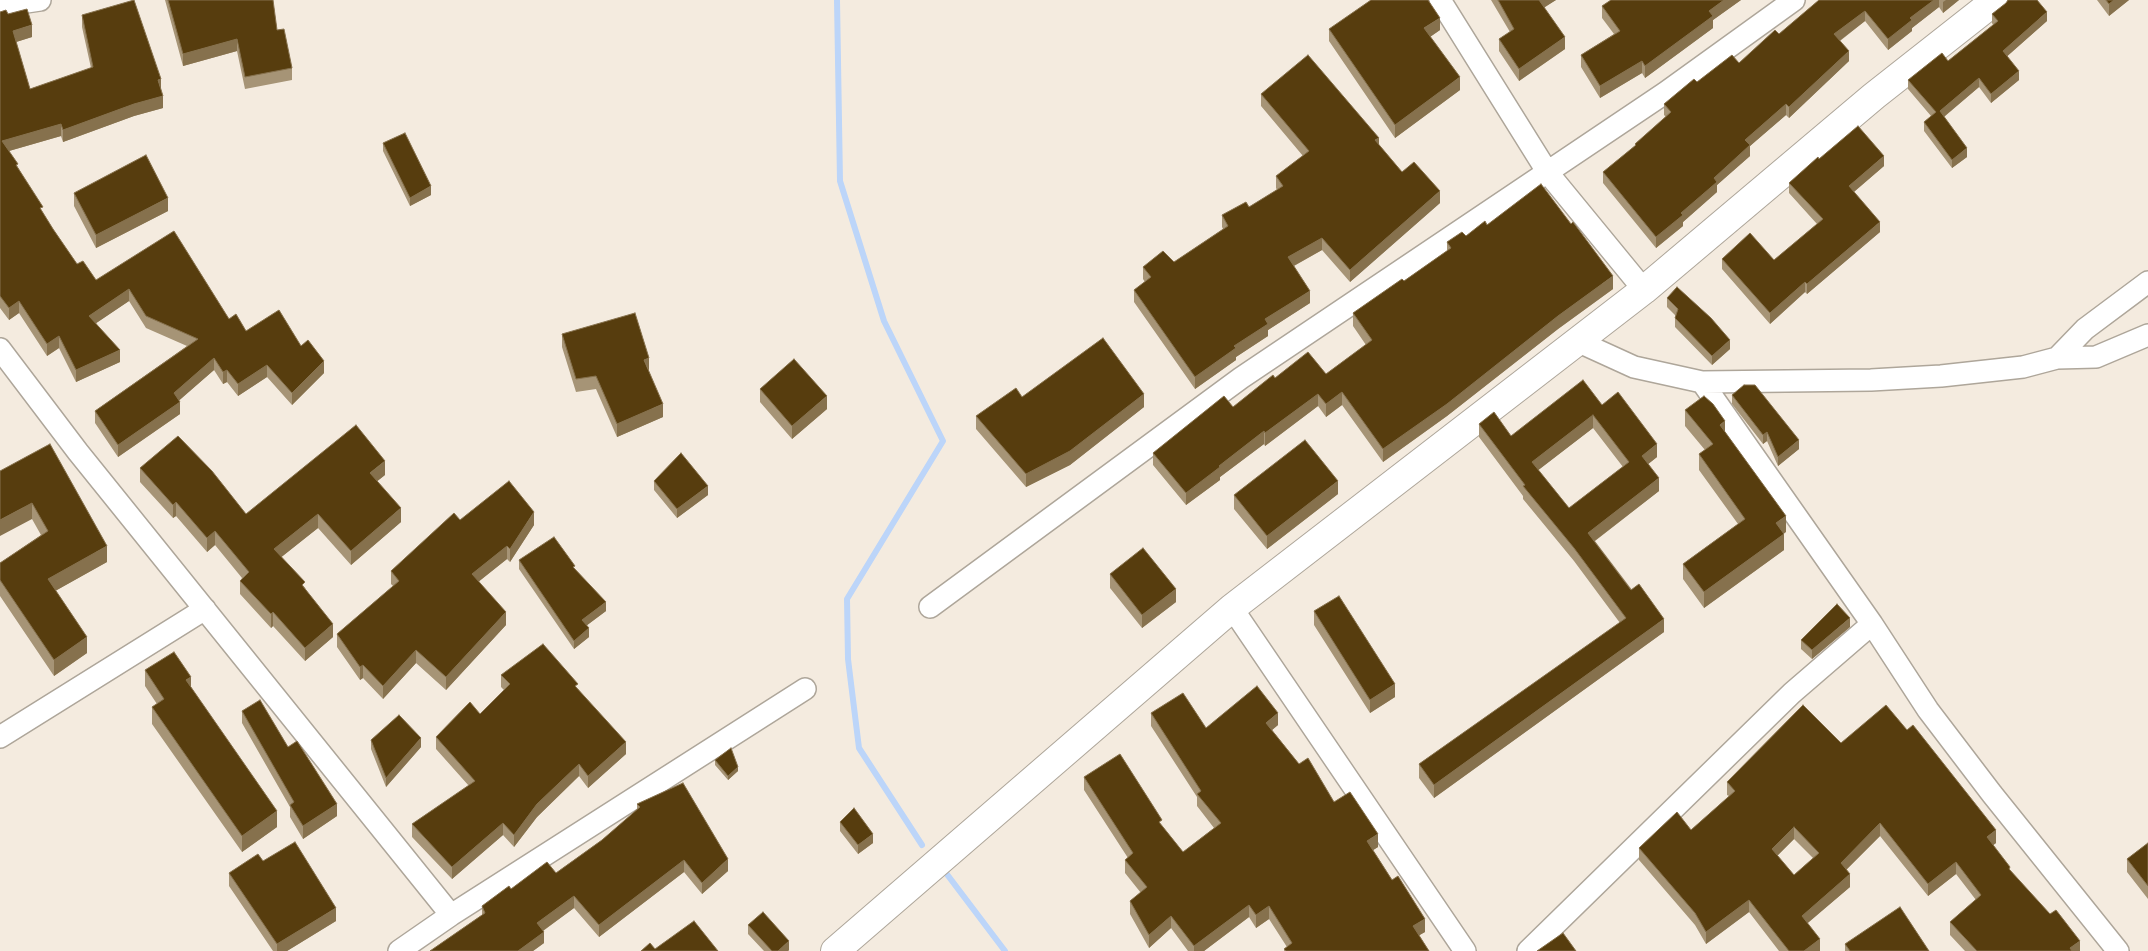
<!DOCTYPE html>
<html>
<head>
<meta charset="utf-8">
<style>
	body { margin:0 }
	canvas { display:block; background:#f4ebdf }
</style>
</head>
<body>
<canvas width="2148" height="951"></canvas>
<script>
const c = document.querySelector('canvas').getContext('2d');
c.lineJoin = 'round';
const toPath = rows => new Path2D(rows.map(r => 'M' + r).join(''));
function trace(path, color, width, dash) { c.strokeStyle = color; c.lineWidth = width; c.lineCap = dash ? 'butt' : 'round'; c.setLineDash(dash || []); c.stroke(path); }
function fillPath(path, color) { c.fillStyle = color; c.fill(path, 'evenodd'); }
trace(toPath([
	[837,0,840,181,884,321,943,441,847,599,848,659,859,748,922,845],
	[946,873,1005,951]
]), '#bcd5f9', 6);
const minor = toPath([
	[1440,0,1548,173,1644,290],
	[0,6,40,0],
	[1577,341,1634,367,1702,382,1872,624,1928,710,1992,794,2118,951],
	[0,349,78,452,451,915],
	[2057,358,2096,357,2148,335],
	[1702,382,1871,380,1941,376,2023,367,2057,358,2085,329,2148,282],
	[930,607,1241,378,1665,93,1794,0],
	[1232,608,1465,951],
	[0,737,205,609],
	[399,951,451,915,805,689],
	[1528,951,1792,693,1872,624]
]);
const tertiary = toPath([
	[835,951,1232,608,1644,290,1874,96,1996,0]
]);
trace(minor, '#aea69a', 24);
trace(tertiary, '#aea69a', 30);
trace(minor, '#fff', 21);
trace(tertiary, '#fff', 28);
fillPath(toPath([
	[165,0,273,0,277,30,292,68,292,80,245,89,237,51,183,66],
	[1491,0,1556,0,1544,7,1565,49,1519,81,1499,51,1499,39,1510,32],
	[1611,0,1741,0,1713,20,1713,28,1645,78,1642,73,1600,98,1581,67,1581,55,1614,34,1602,18,1602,6],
	[1819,0,1959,0,1943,13,1939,7,1912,28,1912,31,1888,50,1865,21,1840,41,1849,61,1789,118,1786,115,1750,146,1750,156,1717,185,1717,192,1683,222,1683,226,1656,248,1603,183,1603,172,1635,146,1635,144,1666,117,1664,115,1664,104,1697,82,1739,63,1779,34],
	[2097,0,2129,0,2109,16],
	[0,12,8,14,32,37,16,42,30,89,91,68,82,27,82,15,161,91,163,108,134,116,63,142,61,136,9,151,43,213,53,229,77,264,96,280,229,319,246,331,301,346,324,373,292,405,267,377,238,396,227,382,223,384,214,370,179,400,180,414,118,457,95,423,95,411,187,346,146,328,129,301,96,323,120,362,76,382,59,348,47,356,19,313,9,320,0,308],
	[1992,14,2047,21,2007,56,2019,80,1991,103,1979,87,1944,117,1967,157,1952,168,1924,131,1924,122,1931,116,1908,89,1908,80,1948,61,1993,25,1992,23],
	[1329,29,1440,30,1430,37,1460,90,1395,138,1329,41],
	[1261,94,1379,145,1402,172,1440,203,1350,282,1322,250,1294,266,1310,303,1268,330,1268,336,1236,357,1236,360,1195,389,1134,302,1134,290,1145,282,1143,279,1143,267,1174,262,1223,229,1222,227,1222,215,1249,207,1277,190,1276,188,1276,176,1303,156,1261,106],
	[383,143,431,195,410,206,383,151],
	[1819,159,1884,166,1854,192,1880,232,1807,294,1805,292,1770,324,1722,269,1722,259,1774,260,1817,224,1789,193,1789,183],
	[74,193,168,211,96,248,74,206],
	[1487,225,1613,289,1558,329,1447,416,1383,462,1342,405,1326,417,1318,406,1265,446,1264,444,1220,477,1220,480,1186,505,1153,465,1153,453,1233,407,1275,378,1326,374,1366,345,1353,326,1353,313,1404,281,1447,251,1447,242,1466,236],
	[1667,298,1730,349,1712,365,1675,327,1675,318,1676,316,1667,307],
	[562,334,663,417,617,437,596,389,576,392,562,347],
	[760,389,827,409,792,439,760,402],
	[1732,395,1799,449,1778,466,1767,441,1763,444,1732,404],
	[1022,397,1144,407,1070,465,1026,487,976,429,976,416],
	[1602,405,1657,457,1648,464,1659,491,1595,541,1664,632,1434,798,1419,778,1419,764,1620,623,1574,561,1523,499,1523,496,1479,437,1479,424,1511,436],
	[1593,428,1623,467,1569,508,1538,470],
	[1685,410,1725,432,1786,532,1783,533,1784,550,1704,608,1683,579,1683,564,1738,524,1699,470,1699,454,1705,450,1685,426],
	[140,468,246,514,385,475,377,481,401,522,351,565,318,528,281,557,305,588,333,637,305,661,273,626,271,628,240,594,240,581,242,578,215,545,207,552,176,516,173,518,140,482],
	[0,471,107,562,55,591,87,653,54,676,0,596,0,563,41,535,32,519],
	[654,481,708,495,677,518,654,490],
	[1338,494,1267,549,1234,509,1234,495],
	[460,520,534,525,510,562,507,559,479,581,506,625,446,690,416,663,383,699,363,678,360,680,337,647,337,634,393,586,391,584,391,571],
	[519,560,575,570,606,611,587,625,589,637,574,649,519,569],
	[1110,574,1176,602,1142,628,1110,588],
	[1314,611,1395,697,1370,713,1314,625],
	[1850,627,1812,659,1801,649,1801,640],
	[145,670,191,687,277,827,242,852,152,724,152,707,157,704,145,686],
	[501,675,578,689,626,754,588,788,579,776,537,817,514,847,503,835,452,879,412,837,412,824,469,786,436,749,436,737,480,714,504,690,501,687],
	[242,711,288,747,337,816,303,839,290,817,290,807,242,723],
	[1151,713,1206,728,1278,725,1272,730,1299,764,1334,802,1378,847,1373,850,1425,932,1419,935,1429,951,1284,951,1284,949,1287,947,1269,919,1256,928,1249,917,1204,951,1188,951,1171,928,1149,948,1130,914,1130,901,1141,893,1125,873,1125,860,1128,858,1084,790,1084,777,1162,826,1183,852,1214,828,1197,806,1197,797,1151,726],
	[371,740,421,747,386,787,371,749],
	[1841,743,1996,843,1993,845,2010,870,2080,951,1965,951,1950,935,1950,922,1976,900,1956,874,1928,896,1880,836,1846,870,1850,887,1807,923,1820,951,1779,951,1749,912,1706,944,1695,925,1639,860,1639,848,1691,830,1729,796,1727,795,1727,782],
	[1794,839,1813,858,1794,875,1777,856],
	[715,760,738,771,728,780,715,765],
	[637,804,728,871,702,894,684,872,599,937,574,908,543,931,544,943,533,951,430,951,482,915,482,906,511,889,556,873,602,840,637,810],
	[840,822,873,843,858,854,840,831],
	[2148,843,2148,899,2127,872,2127,859],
	[229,873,336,921,287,951,273,951,229,886],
	[748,925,789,950,788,951,764,951,748,934],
	[1845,944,1929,951,1845,951]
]), '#a69476');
fillPath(toPath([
	[1539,0,1556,0,1539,11],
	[1724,0,1741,0,1713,20,1713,28,1645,78,1645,66,1709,11],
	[1934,0,1939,0,1939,7,1912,28,1912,31,1888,50,1888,39,1910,18],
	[1946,0,1959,0,1943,13,1943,2],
	[2114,0,2129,0,2109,16,2109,4],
	[1865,11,1865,21,1834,45,1834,34],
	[2047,12,2047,21,2003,60,2003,51],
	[1440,18,1440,30,1424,41,1424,28],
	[32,25,32,37,13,43,13,31],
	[1565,37,1565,49,1519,81,1519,69],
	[237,39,237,51,183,66,183,54],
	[1849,51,1849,61,1789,118,1789,107],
	[1642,61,1642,73,1600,98,1600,86],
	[2019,71,2019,80,1991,103,1991,94],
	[1460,77,1460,90,1395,138,1395,125],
	[1979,78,1979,87,1940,120,1940,111],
	[161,79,161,91,158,80],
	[163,96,163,108,134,116,63,142,63,130,134,104],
	[1786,104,1786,115,1750,146,1750,156,1717,185,1717,192,1683,222,1683,226,1656,248,1656,237,1681,213,1714,178,1745,140],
	[61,124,61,136,2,153,2,141],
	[1379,138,1379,150,1375,140],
	[1967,148,1967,157,1952,168,1952,160],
	[1884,156,1884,166,1849,196,1849,186],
	[431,186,431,195,410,206,410,198],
	[1440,191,1440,203,1350,282,1350,270],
	[168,198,168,211,96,248,96,235],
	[1880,222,1880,232,1807,294,1807,284],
	[1322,238,1322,250,1288,269,1288,257],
	[1613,276,1613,289,1558,329,1447,416,1383,462,1383,449,1558,316],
	[1805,282,1805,292,1770,324,1770,313],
	[129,289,129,301,89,328,89,316],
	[1310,291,1310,303,1268,330,1268,336,1236,357,1236,360,1195,389,1195,377,1234,346,1265,319],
	[19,301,19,313,9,320,9,308],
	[59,336,59,348,47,356,47,344],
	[1730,340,1730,349,1712,365,1712,356],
	[120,350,120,362,76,382,76,370],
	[214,358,214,370,174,405,174,393],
	[649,358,649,371,644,360],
	[324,361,324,373,292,405,292,393],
	[267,365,267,377,238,396,238,384],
	[227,370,227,382,223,384,223,372],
	[1342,392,1342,405,1326,417,1326,404],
	[1144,394,1144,407,1070,465,1026,487,1026,474],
	[1318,394,1318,406,1265,446,1265,433],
	[827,396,827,409,792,439,792,426],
	[180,402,180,414,118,457,118,445],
	[663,404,663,417,617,437,617,424],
	[1593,415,1593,428,1532,475,1532,462],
	[1725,421,1725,436,1720,425],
	[1264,431,1264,444,1220,477,1220,480,1186,505,1186,493,1219,466],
	[1767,432,1767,441,1763,444,1763,435],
	[1799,440,1799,449,1778,466,1778,457],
	[1657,444,1657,457,1642,469,1642,456],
	[385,461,385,475,370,487,370,473],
	[1659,478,1659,491,1588,546,1588,533],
	[1338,481,1338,494,1267,549,1267,536],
	[708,486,708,495,677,518,677,509],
	[176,502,176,516,173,518,173,505],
	[32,503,32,519,0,536,0,520],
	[401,508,401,522,351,565,351,551],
	[534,512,534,525,510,562,510,549],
	[318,514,318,528,274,563,274,549],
	[1786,516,1786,532,1776,539,1776,523],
	[215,531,215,545,207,552,207,538],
	[1784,534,1784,550,1704,608,1704,592],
	[107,546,107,562,48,595,48,579],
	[507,546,507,559,472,587,472,574],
	[1176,589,1176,602,1142,628,1142,615],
	[606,602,606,611,582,629,582,620],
	[273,612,273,626,271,628,271,614],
	[506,612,506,625,446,690,446,677],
	[1850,618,1850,627,1812,659,1812,650],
	[1664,619,1664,632,1434,798,1434,785],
	[333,624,333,637,305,661,305,648],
	[589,628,589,637,574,649,574,641],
	[87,637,87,653,54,676,54,660],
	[416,650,416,663,383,699,383,686],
	[363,665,363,678,360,680,360,667],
	[191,677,191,693,186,680],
	[1395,684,1395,697,1370,713,1370,700],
	[1278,713,1278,725,1266,735,1266,723],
	[421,738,421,747,386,787,386,778],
	[626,742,626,754,588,788,588,776],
	[579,764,579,776,537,817,514,847,514,835,537,804],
	[738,767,738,771,728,780,728,776],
	[337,804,337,816,303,839,303,826],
	[277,811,277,827,242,852,242,836],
	[503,823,503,835,452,879,452,867],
	[1880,823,1880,836,1841,875,1841,863],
	[1794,827,1794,839,1772,861,1772,849],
	[1996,830,1996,843,1987,850,1987,837],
	[873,834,873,843,858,854,858,845],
	[1378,834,1378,847,1367,854,1367,841],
	[728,859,728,871,702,894,702,883],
	[684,860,684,872,599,937,599,925],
	[1956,862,1956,874,1928,896,1928,884],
	[1850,874,1850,887,1802,928,1802,916],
	[574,896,574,908,537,935,537,923],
	[1749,900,1749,912,1706,944,1706,932],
	[1249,905,1249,917,1204,951,1194,951,1194,946],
	[1269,906,1269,919,1256,928,1256,915],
	[336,908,336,921,287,951,277,951,277,944],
	[1171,916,1171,928,1149,948,1149,935],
	[1425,919,1425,932,1413,939,1413,926],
	[544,932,544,943,533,951,518,951],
	[1820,939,1820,951,1804,951],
	[789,941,789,950,788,951,778,951],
	[2080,941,2080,951,2070,951,2070,948]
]), '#86714d');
const building = toPath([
	[134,0,161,79,158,80,163,96,134,104,63,130,61,124,2,141,18,164,16,165,43,207,40,208,53,229,77,264,83,261,96,280,174,231,229,319,236,314,246,331,279,310,301,346,308,340,324,361,292,393,267,365,238,384,227,370,223,372,214,358,174,393,180,402,118,445,95,411,198,339,146,316,129,289,89,316,120,350,76,370,59,336,47,344,19,301,9,308,0,296,0,12,6,10,8,14,27,9,32,25,13,31,30,89,93,67,82,15,134,0],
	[168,0,273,0,277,30,284,29,292,68,245,77,237,39,183,54,168,0],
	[1371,0,1428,0,1440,18,1424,28,1460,77,1395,125,1329,29,1371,0],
	[1498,0,1539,0,1565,37,1519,69,1499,39,1514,29,1498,0],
	[1611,0,1724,0,1709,11,1713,16,1645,66,1642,61,1600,86,1581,55,1620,31,1602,6,1611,0],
	[1819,0,1934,0,1910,18,1912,20,1888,39,1865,11,1834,34,1849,51,1789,107,1786,104,1745,140,1750,145,1714,178,1717,182,1681,213,1683,215,1656,237,1603,172,1636,145,1635,144,1671,112,1664,104,1694,79,1697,82,1732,55,1739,63,1775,30,1779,34,1819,0],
	[2008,0,2037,0,2047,12,2003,51,2019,71,1991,94,1979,78,1940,111,1967,148,1952,160,1924,122,1936,112,1908,80,1942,53,1948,61,1998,21,1992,14,2006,3,2008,0],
	[2106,0,2114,0,2109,4,2106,0],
	[1308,55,1379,138,1375,140,1402,172,1414,162,1440,191,1350,270,1322,238,1288,257,1310,291,1265,319,1268,324,1234,346,1236,348,1195,377,1134,290,1151,277,1143,267,1163,251,1174,262,1228,226,1222,215,1246,202,1249,207,1283,186,1276,176,1309,151,1261,94,1308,55],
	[1858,126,1884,156,1849,186,1880,222,1807,284,1805,282,1770,313,1722,259,1750,233,1774,260,1823,219,1789,183,1818,157,1819,159,1858,126],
	[405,133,431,186,410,198,383,143,405,133],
	[146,155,168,198,96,235,74,193,146,155],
	[1541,184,1571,224,1573,222,1613,276,1558,316,1447,404,1383,449,1342,392,1326,404,1318,394,1265,433,1264,431,1219,466,1220,467,1186,493,1153,453,1224,396,1233,407,1273,375,1275,378,1308,352,1326,374,1372,340,1353,313,1402,279,1404,281,1451,248,1447,242,1462,232,1466,236,1485,221,1487,225,1541,184],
	[1677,287,1711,318,1730,340,1712,356,1675,318,1678,309,1667,298,1677,287],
	[635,313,649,358,644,360,663,404,617,424,596,376,576,379,562,334,635,313],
	[1103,338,1144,394,1070,451,1026,474,976,416,1016,388,1022,397,1103,338],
	[794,359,827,396,792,426,760,389,794,359],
	[1583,380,1602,405,1618,392,1657,444,1642,456,1659,478,1588,533,1631,590,1639,584,1664,619,1434,785,1419,764,1626,618,1574,548,1523,486,1525,485,1479,424,1494,412,1511,436,1583,380],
	[1593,415,1629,462,1569,508,1532,462,1593,415],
	[1744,385,1755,385,1799,440,1778,457,1767,432,1763,435,1732,395,1744,385],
	[1704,396,1713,404,1725,421,1720,425,1786,516,1776,523,1784,534,1704,592,1683,564,1745,519,1699,454,1713,444,1685,410,1704,396],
	[356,425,385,461,370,473,401,508,351,551,318,514,274,549,305,582,302,585,333,624,305,648,273,612,271,614,240,581,249,572,215,531,207,538,176,502,173,505,140,468,178,436,212,471,246,514,356,425],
	[1305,440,1338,481,1267,536,1234,495,1305,440],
	[50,444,107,546,48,579,87,637,54,660,0,580,0,563,48,531,32,503,0,520,0,471,50,444],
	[681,453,708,486,677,509,654,481,681,453],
	[509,481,534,512,510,549,507,546,472,574,506,612,446,677,416,650,383,686,363,665,360,667,337,634,399,581,391,571,454,513,460,520,509,481],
	[554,537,575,566,573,567,606,602,582,620,589,628,574,641,519,560,554,537],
	[1143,548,1176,589,1142,615,1110,574,1143,548],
	[1339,596,1395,684,1370,700,1314,611,1339,596],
	[1837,604,1850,618,1812,650,1801,640,1837,604],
	[543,644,578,684,575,686,626,742,588,776,579,764,537,804,514,835,503,823,452,867,412,824,475,781,436,737,470,702,480,714,510,684,501,675,543,644],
	[174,652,191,677,186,680,277,811,242,836,152,707,164,699,145,670,174,652],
	[1257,686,1278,713,1266,723,1299,764,1308,758,1334,802,1350,792,1378,834,1367,841,1392,880,1398,876,1425,919,1413,926,1429,951,1286,951,1284,949,1292,943,1269,906,1256,915,1249,905,1194,946,1171,916,1149,935,1130,901,1147,887,1125,860,1133,853,1084,777,1120,754,1162,820,1159,822,1183,852,1221,823,1197,794,1201,791,1151,713,1183,693,1206,728,1257,686],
	[260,700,288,747,297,741,337,804,303,826,290,805,294,802,242,711,260,700],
	[1803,705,1841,743,1886,705,1907,730,1913,725,1996,830,1987,837,2010,867,2009,869,2050,914,2056,910,2080,941,2070,948,2072,951,1977,951,1950,922,1981,895,1956,862,1928,884,1880,823,1841,863,1850,874,1802,916,1820,939,1804,951,1789,951,1749,900,1706,932,1695,913,1639,848,1677,812,1691,830,1735,791,1727,782,1803,705],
	[1794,827,1819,853,1794,875,1772,849,1794,827],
	[399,715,421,738,386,778,371,740,399,715],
	[731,748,738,767,728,776,715,760,731,748],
	[683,783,728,859,702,883,684,860,599,925,574,896,537,923,544,932,518,951,430,951,485,913,482,906,509,886,511,889,547,862,556,873,602,840,640,807,637,804,683,783],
	[854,808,873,834,858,845,840,822,854,808],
	[295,842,336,908,277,944,229,873,258,854,263,861,295,842],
	[2148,843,2148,886,2127,859,2148,843],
	[1900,907,1929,951,1850,951,1845,944,1900,907],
	[763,912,789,941,778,951,772,951,748,925,763,912],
	[694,921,718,951,641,951,650,943,655,949,694,921],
	[1563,933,1576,951,1537,951,1563,933]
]);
fillPath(building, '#573d0e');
trace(building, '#86714d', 1);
</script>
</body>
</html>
